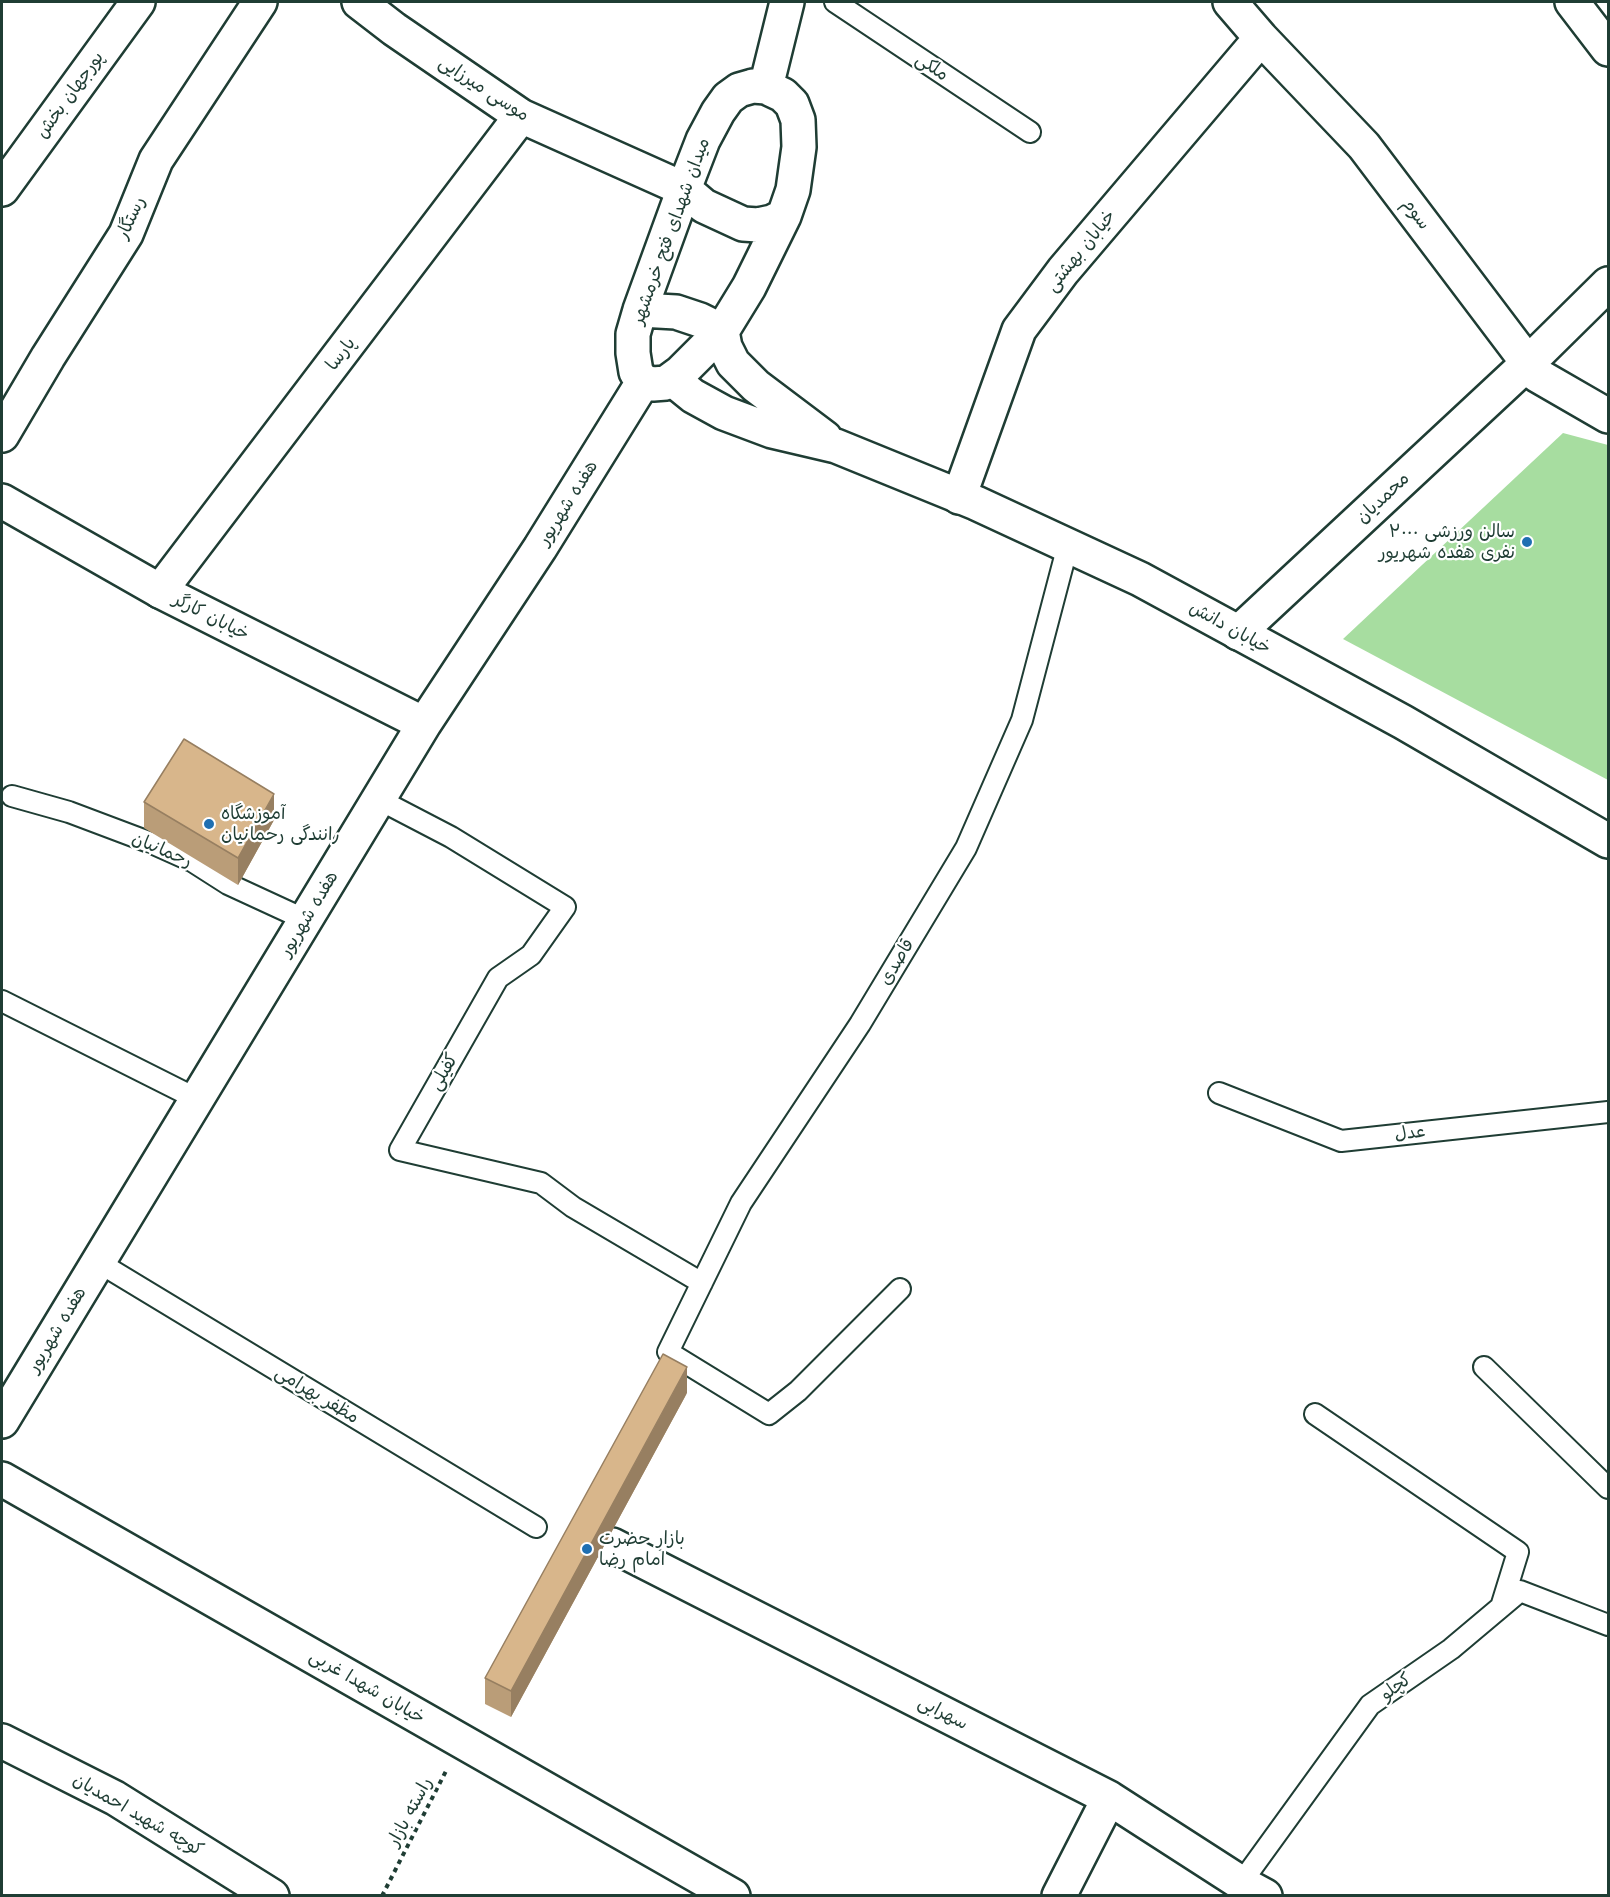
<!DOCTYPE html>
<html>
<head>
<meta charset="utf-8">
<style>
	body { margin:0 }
	#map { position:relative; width:1610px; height:1897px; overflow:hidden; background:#fff; font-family:"Comic Neue",sans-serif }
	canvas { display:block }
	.frame { position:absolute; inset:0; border:3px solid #1f3d34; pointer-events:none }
</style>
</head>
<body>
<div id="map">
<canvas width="1610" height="1897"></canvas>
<div class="frame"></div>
</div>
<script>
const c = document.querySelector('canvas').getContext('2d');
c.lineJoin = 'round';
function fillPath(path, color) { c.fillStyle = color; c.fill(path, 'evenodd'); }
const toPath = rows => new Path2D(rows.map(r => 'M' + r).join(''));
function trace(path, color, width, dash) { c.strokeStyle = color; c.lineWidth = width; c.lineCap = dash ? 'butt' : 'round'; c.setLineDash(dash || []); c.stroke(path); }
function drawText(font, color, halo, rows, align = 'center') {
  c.font = font + ' "Comic Neue","Playpen Sans Arabic",sans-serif'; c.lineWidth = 4.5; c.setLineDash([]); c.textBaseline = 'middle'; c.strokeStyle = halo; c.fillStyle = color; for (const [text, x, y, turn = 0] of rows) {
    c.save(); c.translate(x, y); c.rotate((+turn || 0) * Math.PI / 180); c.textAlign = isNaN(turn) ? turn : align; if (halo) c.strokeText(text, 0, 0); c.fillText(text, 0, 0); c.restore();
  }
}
fillPath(toPath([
	[1563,433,1608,445,1608,780,1343,639]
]), '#a7dda0');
const service = toPath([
	[835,2,1030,132],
	[12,796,69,812,154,844,192,861,228,884,306,920],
	[378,799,451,837,565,907,531,955,498,978,400,1150,541,1183,573,1207,702,1283],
	[2,1001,197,1099],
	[1219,1093,1341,1141,1608,1112],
	[98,1262,536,1527],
	[900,1289,798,1391,769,1414,668,1352,741,1203,860,1024,966,848,1022,720,1068,545],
	[1484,1367,1608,1488],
	[1315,1414,1518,1552,1501,1607],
	[1241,1883,1370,1705,1451,1649,1520,1591,1608,1625]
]);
const minor = toPath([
	[359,2,394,29,521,116,684,189],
	[1230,2,1261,38,1364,146,1537,375,1608,416],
	[1572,2,1608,49],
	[2,189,138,2],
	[2,435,48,357,126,234,156,160,260,2],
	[959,497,1019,330,1063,271,1261,38],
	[160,591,521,116],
	[1238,633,1528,363,1608,284],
	[612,1545,1109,1798,1241,1883,1265,1896],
	[2,1741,115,1798,272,1896],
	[1059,1896,1109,1798]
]);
const secondary = toPath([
	[753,86,766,87,783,95,792,104,798,120,799,147,793,190,784,216,749,287,722,331,681,372,666,383,653,384,643,382,636,372,633,353,633,334,640,310,684,189,703,140,718,112,728,98,739,90,753,86],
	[766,87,787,2],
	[684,189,704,206,743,224,758,225,772,222,784,216],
	[640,310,676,312,700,320,722,331,725,347,733,363,756,386,825,438],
	[672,379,693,396,724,413,772,431,836,446,976,503,1140,579,1403,722,1608,841],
	[2,501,160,591,424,724],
	[2,1421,424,724,540,548,643,382],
	[2,1479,733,1896]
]);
trace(service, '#1f3d34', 24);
trace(minor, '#1f3d34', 38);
trace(secondary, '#1f3d34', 38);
trace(toPath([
	[382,1896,446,1771]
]), '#1f3d34', 4, [4.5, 4.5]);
trace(service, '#fff', 20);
trace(minor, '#fff', 33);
trace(secondary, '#fff', 33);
fillPath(toPath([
	[144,802,274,820,238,885,144,828],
	[687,1393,511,1717,485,1704,485,1678]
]), '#ba9d78');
fillPath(toPath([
	[274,794,274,820,238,885,238,858],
	[687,1367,687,1393,511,1717,511,1691]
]), '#977f61');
const building = toPath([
	[184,739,274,794,238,858,144,802,184,739],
	[663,1354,687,1367,511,1691,485,1678,663,1354]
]);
fillPath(building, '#d8b68b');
trace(building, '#977f61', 1.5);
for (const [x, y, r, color] of [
	[1527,542,6,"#1f6fb2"],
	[209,824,6,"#1f6fb2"],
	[587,1549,6,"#1f6fb2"]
]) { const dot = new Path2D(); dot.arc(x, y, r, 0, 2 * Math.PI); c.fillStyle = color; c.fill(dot); trace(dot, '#fff', 2); }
drawText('18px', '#1f3d34', '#fff', [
	["ملکی",932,67,34],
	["موسی میرزایی",484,89,33],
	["پورجهان بخش",70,95,-54],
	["سوم",1416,214,53],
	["رستگار",131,218,-65],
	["میدان شهدای فتح خرمشهر",671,231,-70],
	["خیابان بهشتی",1081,251,-51],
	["پارسا",341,354,-53],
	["محمدیان",1383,498,-43],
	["هفده شهریور",568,503,-58],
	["خیابان کارگر",211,617,27],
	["خیابان دانش",1230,628,29],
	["رحمانیان",162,850,23],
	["هفده شهریور",309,914,-59],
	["قاصدی",897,962,-59],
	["کفیلی",444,1072,-60],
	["عدل",1410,1133,-6],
	["هفده شهریور",57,1330,-59],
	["مظفر بهرامی",317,1395,31],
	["خیابان شهدا غربی",367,1687,30],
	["کچلو",1396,1687,-35],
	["سهرابی",943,1713,27],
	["راسته بازار",410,1812,-62],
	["کوچه شهید احمدیان",138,1815,30]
]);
drawText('18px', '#1f3d34', '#fff', [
	["سالن ورزشی ۲۰۰۰",1515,532,"right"],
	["نفری هفده شهریور",1515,553,"right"],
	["آموزشگاه",221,814],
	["رانندگی رحمانیان",221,835],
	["بازار حضرت",599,1539],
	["امام رضا",599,1560]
], 'left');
</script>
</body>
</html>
